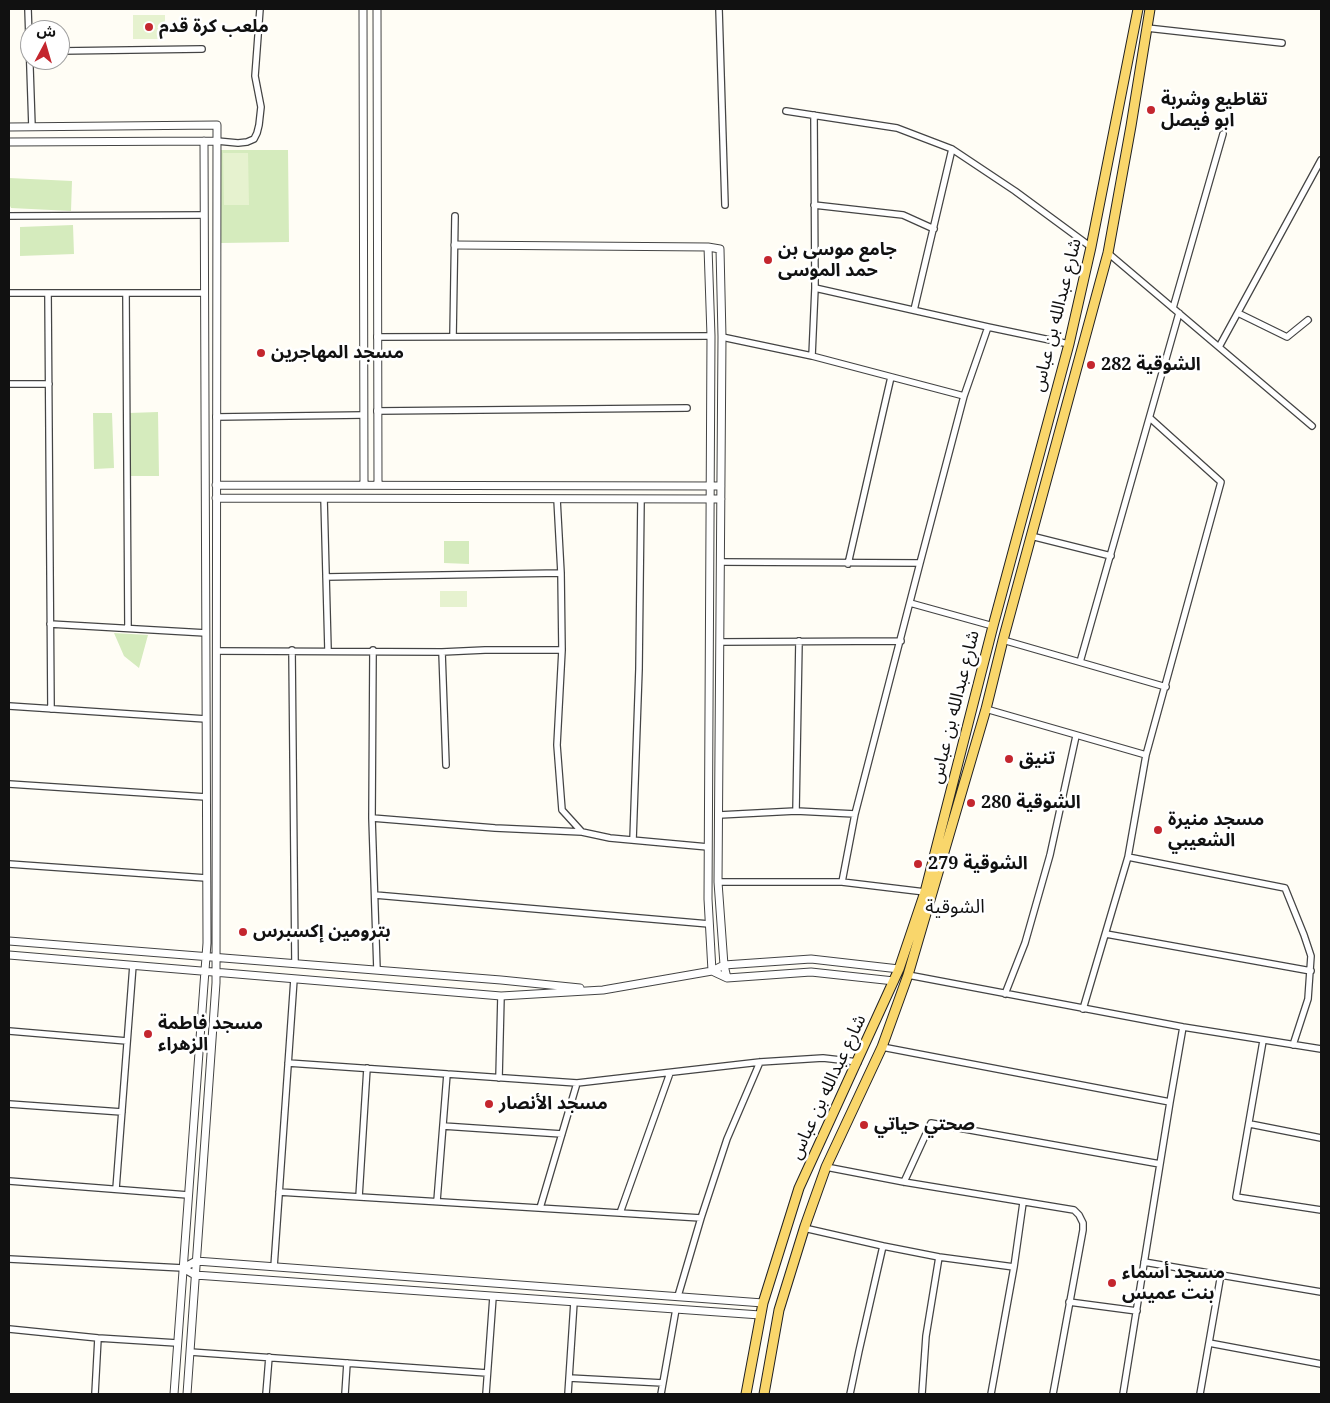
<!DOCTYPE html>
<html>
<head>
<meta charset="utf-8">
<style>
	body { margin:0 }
	#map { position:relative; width:1330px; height:1403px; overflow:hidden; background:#fffdf5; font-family:"Noto Serif","Noto Sans Arabic",serif }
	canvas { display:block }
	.frame { position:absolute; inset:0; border:10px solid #111; pointer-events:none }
	.north { position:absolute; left:20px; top:20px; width:50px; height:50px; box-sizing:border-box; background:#fff; border:1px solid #a0a0a0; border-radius:50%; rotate:6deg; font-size:14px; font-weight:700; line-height:20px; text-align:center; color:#111 }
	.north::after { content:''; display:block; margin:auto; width:18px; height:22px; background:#c4262e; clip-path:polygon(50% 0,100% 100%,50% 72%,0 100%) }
</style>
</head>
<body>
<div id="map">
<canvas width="1330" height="1403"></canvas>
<div class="frame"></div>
<div class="north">ش</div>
</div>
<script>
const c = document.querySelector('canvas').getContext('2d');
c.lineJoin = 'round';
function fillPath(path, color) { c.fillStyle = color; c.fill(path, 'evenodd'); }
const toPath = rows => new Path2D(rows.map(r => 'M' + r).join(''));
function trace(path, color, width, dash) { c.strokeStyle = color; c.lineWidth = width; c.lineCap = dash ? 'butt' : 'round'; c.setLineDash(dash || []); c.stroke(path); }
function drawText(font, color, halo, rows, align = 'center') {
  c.font = font + ' "Noto Serif","Noto Sans Arabic",serif'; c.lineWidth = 5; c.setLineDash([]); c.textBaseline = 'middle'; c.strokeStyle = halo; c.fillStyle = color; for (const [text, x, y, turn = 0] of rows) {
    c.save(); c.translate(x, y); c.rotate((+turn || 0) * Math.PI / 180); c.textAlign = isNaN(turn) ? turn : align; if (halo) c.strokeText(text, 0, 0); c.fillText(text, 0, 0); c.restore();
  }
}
fillPath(toPath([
	[220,150,288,150,289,242,221,243],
	[9,178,72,181,71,211,11,208,9,204],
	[73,225,74,254,20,256,20,227],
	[158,412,159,476,131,476,129,413],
	[93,413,112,413,114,468,94,469],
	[444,541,469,541,469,564,444,563],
	[114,633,148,635,139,668,124,656]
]), '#d5ebbd');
fillPath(toPath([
	[165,15,165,39,133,39,133,15],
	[223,153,248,153,249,205,224,205],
	[440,591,467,591,467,607,440,607]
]), '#e6f2cf');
const minor = toPath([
	[28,9,32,127],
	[719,9,725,205],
	[1147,28,1282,43],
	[60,51,202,49],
	[786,111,897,128,952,149,914,310],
	[217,141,238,143,247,142,254,139,257,133,259,125,261,107,255,76,260,9],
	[952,149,1015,191,1091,247],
	[814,205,903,215,934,229],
	[9,216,204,215],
	[1108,253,1312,426],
	[815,288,988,327,1069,344],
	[9,293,205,293],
	[48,293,51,709],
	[126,293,128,628],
	[1173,308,1223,134],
	[1238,313,1287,337,1308,320],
	[377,337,711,336],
	[453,337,455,216],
	[722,337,812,356,964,396],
	[1219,347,1321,160],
	[812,356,815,288,814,115],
	[9,384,49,384],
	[377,411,687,408],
	[216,417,363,415],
	[324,498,328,650],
	[557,499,561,573,562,650,557,745,562,810,582,832,610,838,708,847],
	[1031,536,1111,556],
	[721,562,920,563],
	[848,564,891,377],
	[326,577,561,573],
	[910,603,993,626],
	[50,624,206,633],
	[1003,640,1166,687],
	[720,642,901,641],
	[292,650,295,964],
	[373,650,372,818,377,970],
	[216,651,442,652,485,650,562,650],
	[442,652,446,765],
	[1080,662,1179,313],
	[9,706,206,719],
	[986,709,1146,755],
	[9,784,206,797],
	[796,811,799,641],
	[719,815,796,811,855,814],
	[372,818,495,828,582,832],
	[633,840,639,669,641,499],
	[1128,857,1285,888,1304,935,1311,956,1308,999,1293,1045],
	[9,864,206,878],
	[718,882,842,882,925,892],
	[842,882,855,814,920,563,964,396,988,327],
	[375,895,709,924],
	[1106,934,1311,971],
	[908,975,1183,1027,1321,1049],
	[1005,994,1025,943,1050,855,1076,736],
	[1083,1009,1128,857,1146,755,1221,482,1150,418],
	[9,1031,127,1041],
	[1263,1041,1236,1197,1321,1210],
	[882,1047,1170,1102],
	[288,1063,577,1083,760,1062,823,1058,858,1062],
	[499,1078,501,996],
	[9,1104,122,1112],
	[1250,1124,1321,1138],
	[443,1126,562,1134],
	[826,1167,904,1182,1074,1210,1079,1215,1083,1223,1083,1230,1053,1394],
	[9,1181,188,1195],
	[904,1182,931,1123,1160,1164],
	[116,1189,133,965],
	[279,1192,701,1218],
	[359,1197,367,1068],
	[437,1201,447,1074],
	[540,1208,577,1083],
	[620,1213,670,1073],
	[804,1228,883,1246,939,1257,1014,1267],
	[9,1259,183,1268],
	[1144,1262,1321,1292],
	[274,1267,294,979],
	[678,1296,701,1218,727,1139,760,1062],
	[1069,1302,1137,1311],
	[9,1329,98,1338,177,1343],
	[1209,1343,1321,1364],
	[190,1352,487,1373],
	[569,1378,663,1383],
	[95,1394,98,1338],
	[266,1394,269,1357],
	[345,1394,347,1363],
	[486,1394,493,1297],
	[568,1394,574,1302],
	[661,1394,676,1309],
	[850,1394,859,1351,883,1246],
	[922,1394,926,1336,939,1257],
	[991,1394,1014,1267,1023,1203],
	[1123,1394,1170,1102,1183,1027],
	[1200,1394,1221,1274]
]);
const tertiary = toPath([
	[363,9,364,485],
	[377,9,378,485],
	[9,127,217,125,216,983,187,1394],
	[9,142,217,141],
	[455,245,708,247,720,249,722,337,718,882,724,965,727,978],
	[708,247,711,336,708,899,712,971],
	[216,485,721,486],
	[216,498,721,499],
	[9,941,501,980,580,988],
	[9,955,501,996,603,990,712,971,724,965,811,959,899,969],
	[712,971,727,978,811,972,894,981],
	[760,1315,195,1275,183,1268,196,1261,763,1303],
	[174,1394,207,943,204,141]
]);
const primary = toPath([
	[746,1394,763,1303,799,1188,899,969,925,892,993,626,1069,344,1091,247,1138,9],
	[764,1394,779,1310,805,1226,826,1167,882,1047,908,975,986,709,1003,640,1108,253,1131,126,1150,9]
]);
trace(minor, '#444', 8);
trace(tertiary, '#444', 9);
trace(primary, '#222', 11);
trace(minor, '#fff', 5.5);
trace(tertiary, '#fff', 7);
trace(primary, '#f9d66b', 9);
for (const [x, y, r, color] of [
	[149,27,5,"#c4262e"],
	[1151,110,5,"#c4262e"],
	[768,260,5,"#c4262e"],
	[261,353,5,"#c4262e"],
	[1091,365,5,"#c4262e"],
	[1009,759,5,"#c4262e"],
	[971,803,5,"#c4262e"],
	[1158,830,5,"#c4262e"],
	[918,864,5,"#c4262e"],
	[243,932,5,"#c4262e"],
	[148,1034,5,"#c4262e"],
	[489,1104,5,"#c4262e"],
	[864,1125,5,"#c4262e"],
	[1112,1283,5,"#c4262e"]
]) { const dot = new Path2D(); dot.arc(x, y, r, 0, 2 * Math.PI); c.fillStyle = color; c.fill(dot); trace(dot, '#fff', 2); }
drawText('bold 18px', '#111', '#fff', [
	["ملعب كرة قدم",159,27],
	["تقاطيع وشربة",1161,100],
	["ابو فيصل",1161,121],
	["جامع موسى بن",778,250],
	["حمد الموسى",778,271],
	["مسجد المهاجرين",271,353],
	["الشوقية 282",1101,365],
	["تنيق",1019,759],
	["الشوقية 280",981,803],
	["مسجد منيرة",1168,820],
	["الشعيبي",1168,841],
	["الشوقية 279",928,864],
	["بترومين إكسبرس",253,932],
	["مسجد فاطمة",158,1024],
	["الزهراء",158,1045],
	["مسجد الأنصار",499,1104],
	["صحتي حياتي",874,1125],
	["مسجد أسماء",1122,1273],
	["بنت عميس",1122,1294]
], 'left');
drawText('18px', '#111', '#fff', [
	["شارع عبدالله بن عباس",1057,315,-76],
	["شارع عبدالله بن عباس",955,707,-76],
	["شارع عبدالله بن عباس",828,1087,-65]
]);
drawText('19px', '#111', '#fff', [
	["الشوقية",955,908]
]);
</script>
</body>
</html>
